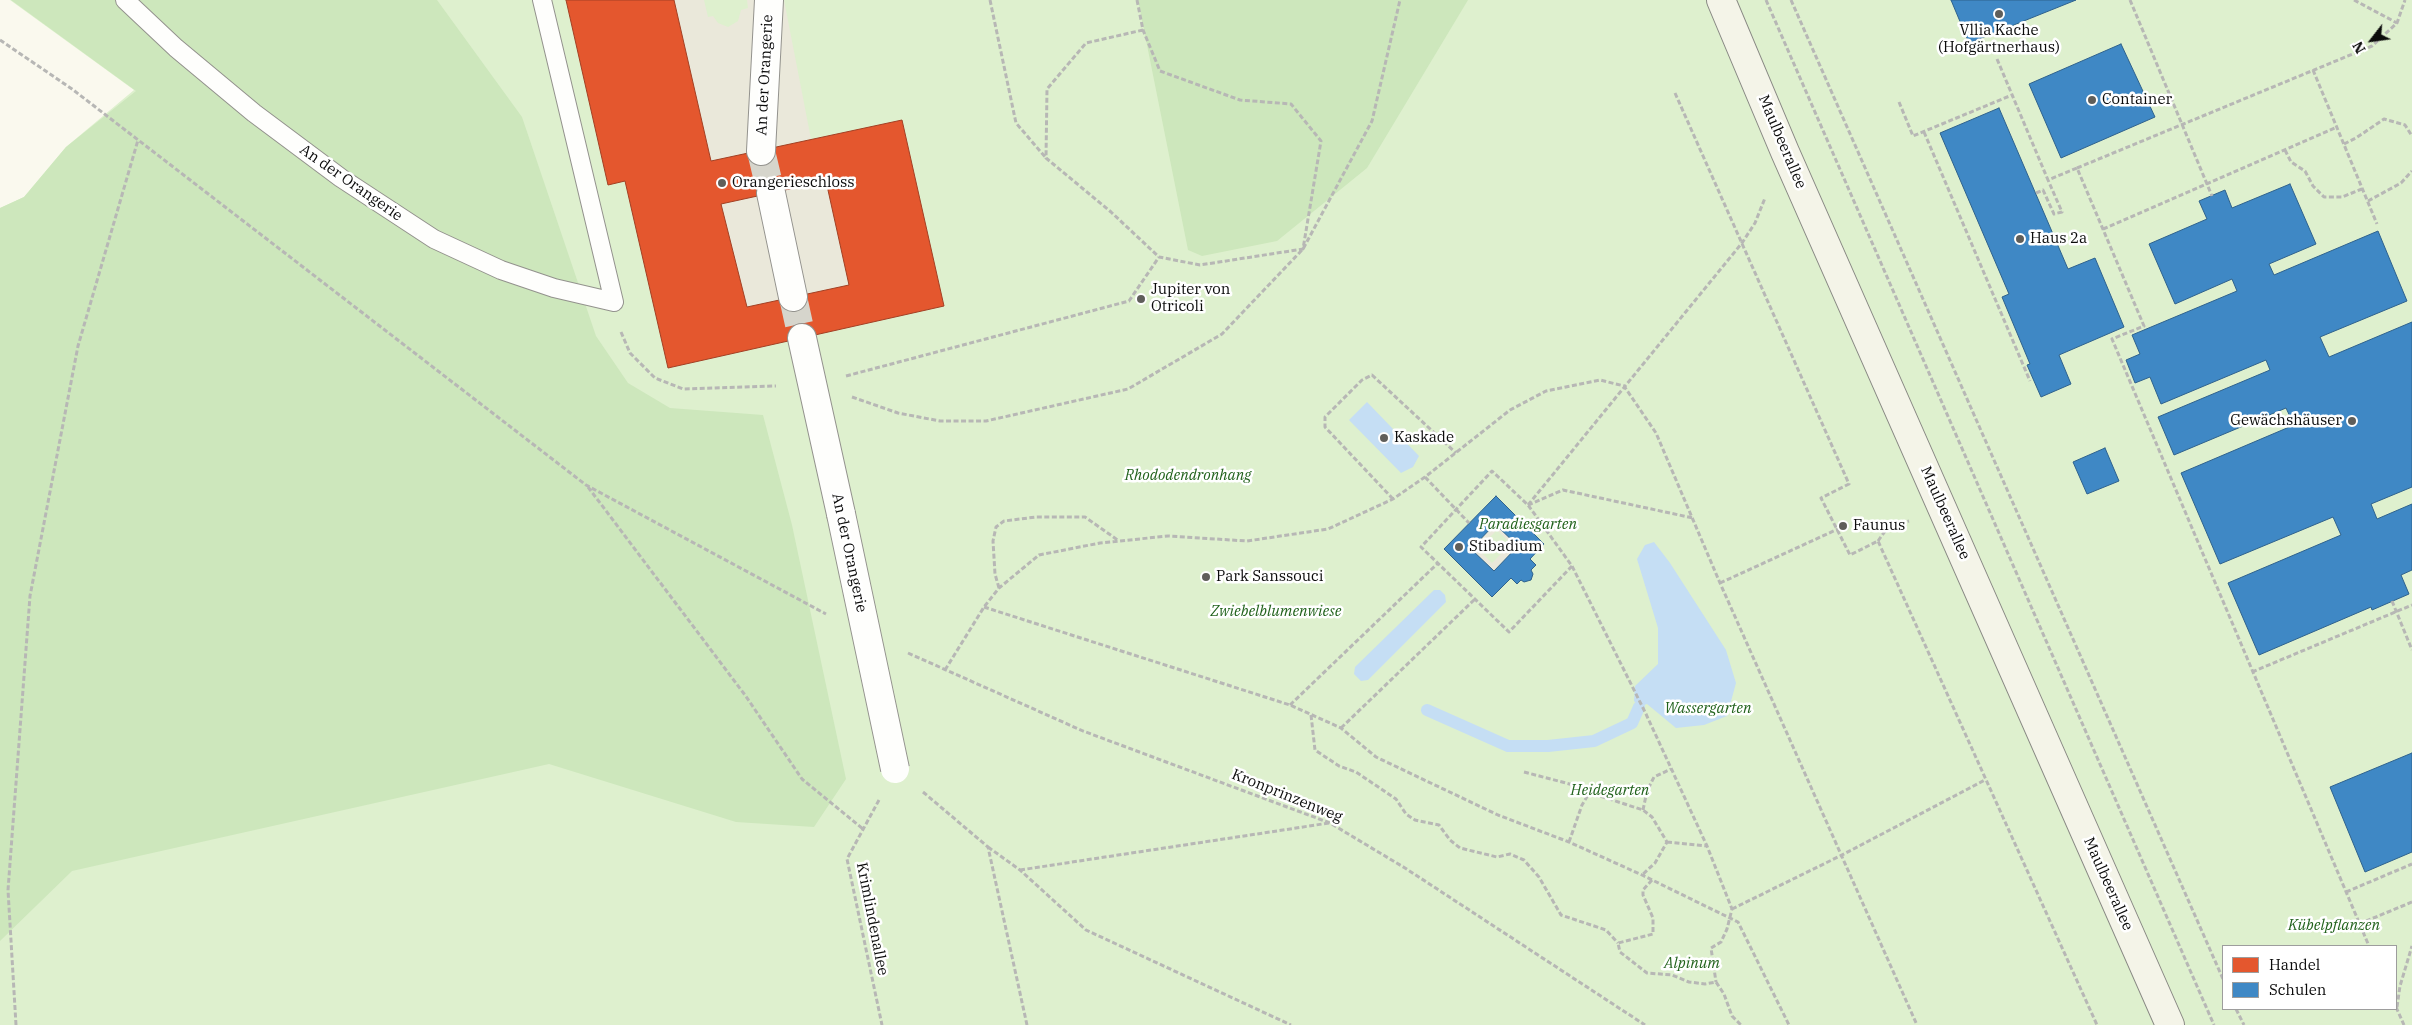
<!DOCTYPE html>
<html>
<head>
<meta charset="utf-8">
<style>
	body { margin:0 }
	#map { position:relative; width:2412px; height:1025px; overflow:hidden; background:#faf9ee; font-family:"IBM Plex Serif",serif }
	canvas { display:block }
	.legend { position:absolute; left:2222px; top:945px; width:175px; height:65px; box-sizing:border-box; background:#fff; border:1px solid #9d9d9d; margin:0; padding:6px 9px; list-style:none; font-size:15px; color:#0b0b0b }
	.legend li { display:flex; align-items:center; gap:10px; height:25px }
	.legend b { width:25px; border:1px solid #9d9d9d }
	.north { position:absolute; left:2347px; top:15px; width:50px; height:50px; -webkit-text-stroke:4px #fff; paint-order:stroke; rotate:240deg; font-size:14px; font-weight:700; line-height:20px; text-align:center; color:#0b0b0b }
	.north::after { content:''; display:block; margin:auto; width:18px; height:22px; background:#0b0b0b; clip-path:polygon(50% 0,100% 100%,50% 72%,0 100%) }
</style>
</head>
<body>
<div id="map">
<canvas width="2412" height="1025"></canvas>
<ul class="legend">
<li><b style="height:14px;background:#e4572e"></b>Handel</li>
<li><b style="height:14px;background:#3f88c5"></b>Schulen</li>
</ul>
<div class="north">N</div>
</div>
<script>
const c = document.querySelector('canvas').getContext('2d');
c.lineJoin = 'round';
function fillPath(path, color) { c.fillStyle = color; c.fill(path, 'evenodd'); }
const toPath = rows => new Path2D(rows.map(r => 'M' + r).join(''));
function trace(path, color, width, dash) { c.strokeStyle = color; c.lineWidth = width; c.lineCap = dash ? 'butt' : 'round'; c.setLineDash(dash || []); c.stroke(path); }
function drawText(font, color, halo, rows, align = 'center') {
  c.font = font + ' "IBM Plex Serif",serif'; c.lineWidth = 5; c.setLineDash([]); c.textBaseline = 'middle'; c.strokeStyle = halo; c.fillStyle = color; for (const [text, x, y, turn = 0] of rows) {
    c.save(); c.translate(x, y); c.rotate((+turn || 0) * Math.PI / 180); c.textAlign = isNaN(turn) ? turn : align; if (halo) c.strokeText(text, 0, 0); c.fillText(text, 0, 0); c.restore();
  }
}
fillPath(toPath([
	[10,0,2412,0,2412,1025,0,1025,0,208,24,197,66,147,134,90],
	[2223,946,2396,946,2396,1009,2223,1009]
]), '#def0ce');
fillPath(toPath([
	[11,0,437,0,522,117,596,336,628,383,670,408,763,415,792,525,846,779,814,827,736,822,549,764,72,871,0,941,0,208,24,197,66,147,136,91],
	[1138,0,1468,0,1367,168,1277,241,1202,256,1188,250]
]), '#cde7bc');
fillPath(toPath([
	[674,0,704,0,708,17,713,16,718,23,728,27,738,21,741,10,748,8,747,0,784,0,811,139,711,161],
	[826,181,849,285,747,307,721,204],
	[1495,524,1518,546,1494,571,1471,549],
	[1497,530,1511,544,1492,563,1478,549]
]), '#eae8da');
fillPath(toPath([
	[1367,402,1419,456,1413,467,1401,473,1349,420],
	[1654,542,1670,563,1726,650,1736,683,1727,716,1704,725,1676,728,1647,704,1639,707,1634,701,1635,686,1658,664,1658,628,1637,559,1645,545],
	[1434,590,1440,590,1445,595,1446,602,1368,680,1361,681,1354,674,1355,667]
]), '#c5def4');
const shops = toPath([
	[566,0,674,0,711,161,902,120,944,306,668,368,625,181,608,185,566,0],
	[826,181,849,285,747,307,721,204,826,181]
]);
fillPath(shops, '#e4572e');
trace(shops, '#a34024', 1);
const schools = toPath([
	[1951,0,2076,0,1969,43,1951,0],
	[2121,44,2155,117,2061,158,2029,84,2121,44],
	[1999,108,2068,269,2095,258,2124,327,2059,355,2071,384,2041,397,2027,365,2030,364,2002,297,2009,294,1940,133,1999,108],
	[2290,184,2316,244,2269,264,2274,275,2378,231,2407,301,2320,337,2329,357,2412,322,2412,487,2371,504,2377,519,2412,504,2412,570,2401,575,2409,594,2372,610,2371,607,2259,655,2228,583,2341,535,2333,517,2220,564,2181,473,2294,425,2286,408,2174,455,2158,417,2270,370,2266,360,2161,404,2150,377,2135,383,2126,360,2140,354,2132,335,2237,291,2232,279,2175,304,2149,244,2207,219,2199,201,2225,190,2232,208,2290,184],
	[2105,448,2119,481,2087,494,2073,462,2105,448],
	[1496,496,1544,544,1530,559,1536,565,1531,570,1533,574,1531,580,1524,582,1521,580,1517,584,1511,578,1492,597,1444,549,1496,496],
	[1495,524,1518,546,1494,571,1471,549,1495,524],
	[2412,753,2412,852,2365,872,2330,787,2412,753]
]);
fillPath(schools, '#3f88c5');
trace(schools, '#2f628d', 1);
trace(toPath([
	[1427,710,1508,746,1548,746,1594,741,1632,723,1639,707]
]), '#c5def4', 12);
trace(toPath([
	[761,151,771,193],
	[793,297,802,338]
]), '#d6d5cc', 28, [28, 14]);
const lane = toPath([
	[125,0,176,48,254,113,341,178,434,239,501,270,554,288,614,302,542,0]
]);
const street = toPath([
	[761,151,769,0],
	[771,193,793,297],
	[802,338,841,514]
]);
const secondary = toPath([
	[1721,0,1785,152,2170,1025]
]);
trace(lane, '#93928d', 20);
trace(street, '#93928d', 30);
trace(secondary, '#898984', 30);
trace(toPath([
	[990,0,1016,123,1046,158],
	[1137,0,1143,30,1160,71,1240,100,1291,104,1321,141,1303,249,1200,265,1159,257,1111,212,1046,158,1047,89,1086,43,1143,30],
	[1766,0,2214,1025],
	[1791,0,2223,979],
	[2130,0,2212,196],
	[2354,0,2397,23],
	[0,40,72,89,586,485,826,614],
	[1997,59,2048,180,2077,168,2144,326,2112,339,2369,946],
	[2313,70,2377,224],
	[1675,93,1849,484,1821,498,1850,555,1878,541,2097,1025],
	[1899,102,1913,136,2012,95],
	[1924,132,2030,381],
	[2344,144,2356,138,2384,119,2405,125,2412,136],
	[2285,150,2291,162,2305,171,2313,186,2324,197,2342,197,2362,189],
	[2077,168,2372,46,2397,23,2405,0],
	[2036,193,2043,190,2054,214,2062,212,2048,180],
	[2368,201,2401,183,2412,171],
	[2103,229,2337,127],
	[621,332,630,353,655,378,683,389,776,386],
	[846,376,1129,301,1159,257],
	[852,397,898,413,940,421,986,421,1128,389,1222,334,1303,249,1372,121,1400,0],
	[1425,477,1469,523],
	[588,487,745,695,802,779,863,829],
	[1393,499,1325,427,1325,417,1362,380,1372,375,1456,453],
	[1528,505,1742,243,1755,223,1765,198],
	[1528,505,1563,490,1693,518],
	[1878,541,1888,527,1909,521],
	[1572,566,1509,632,1421,547,1492,471,1528,505,1572,566,1646,714,1707,846,1732,909,1727,929,1721,942,1711,948,1716,982],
	[1720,583,1838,529],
	[999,588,995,574,993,541,996,527,1004,521,1036,517,1085,517,1119,541],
	[2392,601,2412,650],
	[984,607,1290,705,1341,728,1376,757,1498,815,1569,842,1642,875,1738,922,1789,1025],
	[908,653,1083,731,1330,823,1405,868,1645,1025],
	[945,670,984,607,999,588,1039,555,1100,543,1168,536,1247,541,1328,529,1393,499,1425,477,1510,410,1546,391,1600,380,1624,386,1656,433,1720,583,1917,1025],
	[2252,672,2412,605],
	[1290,705,1437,564],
	[1311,715,1315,750,1339,766,1356,772,1396,799,1406,814,1415,820,1439,825,1450,840,1460,848,1497,857,1510,854,1524,860,1539,877,1561,915,1606,930,1618,943],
	[1341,728,1474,600],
	[1524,772,1581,787,1588,795,1600,796,1643,810,1652,817,1667,842,1655,863,1642,875],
	[923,792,988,847,1027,1025],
	[879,800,847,859,882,1025],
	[1643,810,1647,791,1654,777,1671,769],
	[1569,842,1582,805,1588,795],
	[1667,842,1707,846],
	[988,847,1020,870,1086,930,1291,1025],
	[1020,870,1329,823],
	[1652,880,1643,890,1643,895,1653,918,1653,934,1618,943,1620,952,1647,973,1672,975,1689,982,1705,984,1716,982,1724,994,1732,1016,1741,1025],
	[2346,892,2412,864],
	[1732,909,1842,855,1985,780],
	[2359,924,2412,902],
	[2396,1007,2404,1025],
	[2397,1007,2400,986,2412,946],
	[2236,1009,2244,1025],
	[16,1025,8,890,30,596,78,346,138,140]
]), '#b7b7b5', 3, [5, 2.5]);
trace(lane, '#fefefc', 18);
trace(street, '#fefefc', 28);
trace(secondary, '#f4f4e8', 28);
const streetBridge = toPath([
	[841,514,895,769]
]);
trace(streetBridge, '#93928d', 30, []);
trace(streetBridge, '#fefefc', 28);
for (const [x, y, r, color] of [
	[1999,14,5,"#5f5e5a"],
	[2092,100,5,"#5f5e5a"],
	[722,183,5,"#5f5e5a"],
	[2020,239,5,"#5f5e5a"],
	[1141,299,5,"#5f5e5a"],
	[2352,421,5,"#5f5e5a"],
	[1384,438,5,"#5f5e5a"],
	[1843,526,5,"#5f5e5a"],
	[1459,547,5,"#5f5e5a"],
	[1206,577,5,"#5f5e5a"]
]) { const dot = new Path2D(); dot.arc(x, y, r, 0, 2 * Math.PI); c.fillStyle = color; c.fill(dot); trace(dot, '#fff', 2); }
drawText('15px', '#0b0b0b', '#fff', [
	["Vllia Kache",1999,31,"center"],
	["(Hofgärtnerhaus)",1999,48,"center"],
	["Container",2102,100],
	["Orangerieschloss",732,183],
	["Haus 2a",2030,239],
	["Jupiter von",1151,290],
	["Otricoli",1151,307],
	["Gewächshäuser",2342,421,"right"],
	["Kaskade",1394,438],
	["Faunus",1853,526],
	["Stibadium",1469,547],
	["Park Sanssouci",1216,577]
], 'left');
drawText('15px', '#0b0b0b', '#fff', [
	["An der Orangerie",765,75,-87],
	["Maulbeerallee",1782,142,67],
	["An der Orangerie",351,183,35],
	["Maulbeerallee",1945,513,66],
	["An der Orangerie",849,553,78],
	["Kronprinzenweg",1287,796,22],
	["Maulbeerallee",2108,884,66],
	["Krimlindenallee",872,919,79]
]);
drawText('italic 15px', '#21621c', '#fff', [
	["Rhododendronhang",1188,476],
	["Paradiesgarten",1528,525],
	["Zwiebelblumenwiese",1276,612],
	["Wassergarten",1708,709],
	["Heidegarten",1610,791],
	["Kübelpflanzen",2334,926],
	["Alpinum",1692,964]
]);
</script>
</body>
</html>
